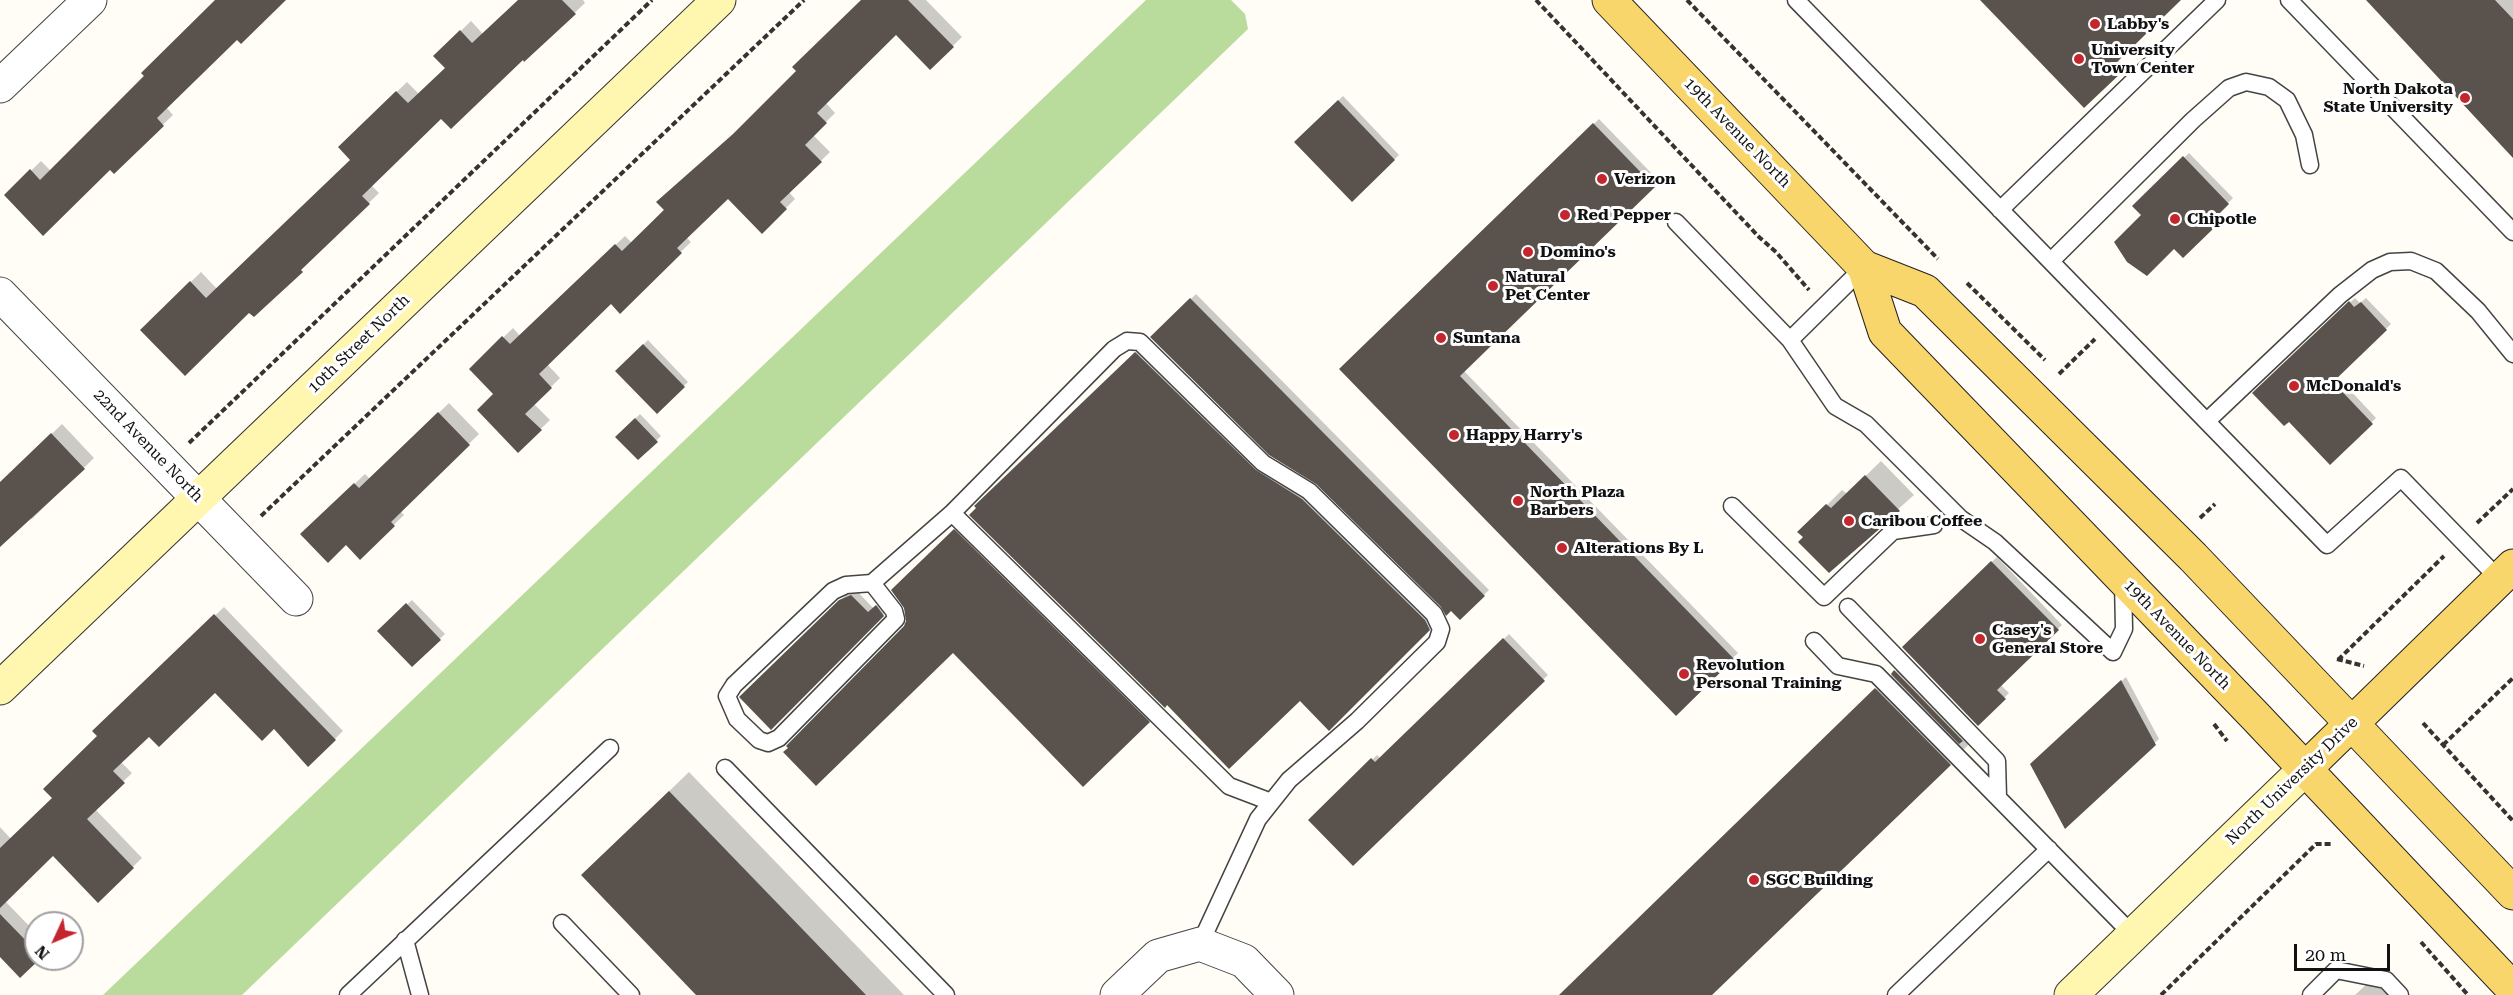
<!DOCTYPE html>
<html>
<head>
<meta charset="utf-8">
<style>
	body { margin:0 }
	#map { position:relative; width:2513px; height:995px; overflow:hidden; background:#fffdf5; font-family:"Roboto Serif",serif }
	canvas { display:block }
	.north { position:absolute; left:24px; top:911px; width:60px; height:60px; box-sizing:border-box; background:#fff; border:2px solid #a0a0a0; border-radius:50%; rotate:226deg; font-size:16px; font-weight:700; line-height:24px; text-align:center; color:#111 }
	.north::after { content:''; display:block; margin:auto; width:21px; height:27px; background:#c4262e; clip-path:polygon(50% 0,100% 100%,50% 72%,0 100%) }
	.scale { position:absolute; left:2294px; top:944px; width:96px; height:27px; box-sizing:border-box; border:3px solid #111; border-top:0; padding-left:8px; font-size:18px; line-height:21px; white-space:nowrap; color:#111; -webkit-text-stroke:4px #fff; paint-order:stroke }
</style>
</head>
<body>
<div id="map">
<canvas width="2513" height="995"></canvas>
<div class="north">N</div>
<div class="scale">20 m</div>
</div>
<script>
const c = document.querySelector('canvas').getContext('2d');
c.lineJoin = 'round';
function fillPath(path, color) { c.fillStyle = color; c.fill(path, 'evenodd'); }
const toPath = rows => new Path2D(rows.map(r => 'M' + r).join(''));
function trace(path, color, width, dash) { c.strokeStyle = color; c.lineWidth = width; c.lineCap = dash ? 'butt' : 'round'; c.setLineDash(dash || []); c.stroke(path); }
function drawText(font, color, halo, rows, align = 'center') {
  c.font = font + ' "Roboto Serif",serif'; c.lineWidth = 6; c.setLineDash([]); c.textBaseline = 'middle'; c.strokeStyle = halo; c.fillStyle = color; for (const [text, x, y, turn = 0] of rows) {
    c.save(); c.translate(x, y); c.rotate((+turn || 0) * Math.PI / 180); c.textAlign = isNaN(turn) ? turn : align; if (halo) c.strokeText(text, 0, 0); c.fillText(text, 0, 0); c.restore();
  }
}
fillPath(toPath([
	[1146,0,1231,0,1245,14,1248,29,242,995,103,995]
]), '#b9dc9c');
fillPath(toPath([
	[217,0,284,0,237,38,166,107,173,115,114,172,110,168,6,195,41,161,51,171],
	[519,0,583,0,585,3,525,60,523,58,441,117,371,185,379,193,254,315,249,310,142,330,201,272,217,289,352,159,340,147,407,82,419,94,447,68,435,56,471,21,483,34],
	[873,0,926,0,962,37,930,68,896,33,825,102,835,113,813,135,830,152,789,192,795,199,762,232,728,197,686,237,691,242,620,311,611,302,547,364,560,378,534,404,550,420,519,450,495,394,471,369,513,328,520,336,625,236,632,243,744,125],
	[1982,0,2170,0,2117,60,2125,67,2084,106],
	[2368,0,2513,0,2513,156],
	[1343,96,1399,155,1352,200,1296,142],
	[1599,119,1659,181,1464,371,1738,653,1676,714,1341,369],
	[2189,153,2233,198,2213,218,2218,223,2183,256,2134,206],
	[1196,294,1489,590,1460,618,1451,609,1443,606,1317,482,1152,337],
	[2355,298,2360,303,2366,298,2391,324,2337,376,2376,418,2330,462,2289,420,2254,393],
	[648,340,688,382,657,412,617,371],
	[1140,348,1307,495,1430,615,1433,626,1329,729,1300,699,981,502],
	[449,403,479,434,400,511,404,515,360,557,346,543,302,534,365,474,370,479],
	[640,414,661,436,638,458,617,437],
	[62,424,94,458,32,519,29,517,0,545,0,484],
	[1881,461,1914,495,1829,571,1800,532,1842,490,1847,494],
	[959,526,1153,717,1083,785,953,651,905,627,908,621,906,608,893,590],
	[1997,557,2062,625,2000,684,2009,693,1978,724,1904,647],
	[857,591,874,609,881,601,888,610,773,727,741,697,846,595],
	[412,600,445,634,412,665,379,631],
	[224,607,343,731,308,765,274,727,215,691,149,735,121,762,132,773,95,809,142,858,98,901,53,854,5,901,36,933,38,959,20,976,0,955,0,827,11,839,54,798,99,736,94,731],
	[1509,634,1548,675,1353,864,1310,820,1377,755,1381,759],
	[1906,661,1972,729,1963,738,1969,744,1950,764,1709,995,1560,995],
	[2126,677,2159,739,2065,827,2031,765],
	[689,772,904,995,699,995,602,856],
	[2369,982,2379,984,2390,995,2355,995]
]), '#0003');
fillPath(toPath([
	[215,0,286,0,241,44,237,40,157,118,164,126,114,174,110,170,43,236,4,195,30,169,40,180,144,76,141,73],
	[518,0,562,0,576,14,524,62,523,60,451,129,441,119,362,196,370,204,301,270,303,272,254,317,249,313,185,376,140,330,190,281,206,298,350,160,338,147,396,91,408,103,445,68,433,56,460,30,472,43],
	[861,0,908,0,954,47,930,70,896,35,817,113,827,123,805,145,822,162,780,202,787,209,762,234,728,199,677,248,682,253,620,314,611,304,539,374,552,388,525,414,542,430,518,453,477,410,493,394,469,369,502,336,510,344,615,244,622,251,664,210,656,202,733,134,796,71,792,67],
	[1980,0,2181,0,2114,65,2121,73,2084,108],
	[2366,0,2495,0,2513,19,2513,158],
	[1338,100,1395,160,1352,202,1294,142],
	[1593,123,1655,187,1460,376,1734,659,1676,716,1339,369],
	[2183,156,2229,204,2210,223,2214,228,2183,258,2174,249,2147,276,2127,262,2114,242,2141,215,2132,206],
	[1190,298,1485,596,1460,620,1451,611,1446,616,1441,607,1316,484,1269,455,1150,337],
	[2349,301,2354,307,2361,302,2387,330,2333,382,2373,424,2330,465,2289,422,2284,426,2252,393],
	[643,344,685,387,657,414,615,371],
	[1135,352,1256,470,1302,499,1425,620,1430,630,1329,731,1300,701,1229,769,1167,705,1165,708,969,515,976,508,974,506],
	[438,412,470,445,391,522,395,526,360,560,346,545,328,563,300,534,354,483,359,488],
	[635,418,658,442,638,460,615,437],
	[51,433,85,469,0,547,0,482],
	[1865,475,1900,511,1829,573,1798,542,1803,537,1797,532,1826,504,1831,508],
	[954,529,1150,722,1083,787,953,653,816,786,783,752,788,748,786,746,904,626,906,621,904,608,891,590],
	[1991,561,2059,630,1997,690,2006,699,1978,726,1902,647],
	[851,595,868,612,876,605,884,616,771,730,739,697,839,600],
	[406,603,441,640,412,667,377,631],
	[214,614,336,740,308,767,274,729,262,741,215,693,159,747,149,737,113,771,125,783,87,819,134,868,98,903,53,856,0,908,0,848,52,798,43,789,97,736,92,731],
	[1503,638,1545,681,1353,866,1308,820,1371,758,1375,762],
	[1894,670,1963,741,1959,744,1891,674],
	[2121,680,2156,745,2065,829,2030,764],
	[1875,688,1951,765,1712,995,1559,995],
	[669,791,866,995,696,995,581,875],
	[0,914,36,951,36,959,40,959,20,978,0,957]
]), '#5a524d');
const lane = toPath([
	[1796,0,2327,545,2401,478,2499,579],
	[2289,0,2513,232],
	[2000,210,2217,0],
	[1676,222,1790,340,1835,406,1866,424,1960,518,1995,542,2113,652,2124,629,2123,580],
	[2051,261,2193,120,2229,88,2246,82,2269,87,2287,100,2304,135,2310,165],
	[1790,340,1864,267],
	[2207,421,2340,295,2372,270,2390,262,2411,261,2436,271,2478,311,2513,354],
	[1732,506,1824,597,1893,531,1934,525],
	[872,583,894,611,896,619,779,738,768,743,759,740,737,719,727,696,734,685,833,591,846,585,872,583,952,513],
	[1848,607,1997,761,1998,797],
	[1814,641,1838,666,1876,674,2134,936],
	[725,768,946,995],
	[562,923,631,995],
	[405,940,420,995],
	[1200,944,1258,819,1289,780,1357,721,1437,642,1441,629,1434,614,1309,491,1263,463,1140,342,1127,341,1114,349,952,513,1229,786,1271,802],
	[348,995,610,748],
	[1896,995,2049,849],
	[2311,995,2336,970,2386,980,2400,995]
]);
const street = toPath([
	[0,86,90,0],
	[0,294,296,599],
	[1117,995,1158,956,1200,944,1244,961,1277,995]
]);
const secondary = toPath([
	[0,688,719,0],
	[2071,995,2305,769]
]);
const primary = toPath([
	[1609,0,1864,267,1925,291,2193,557,2513,893],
	[1864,267,1885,332,2256,717,2513,989],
	[2305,769,2513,566]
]);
trace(lane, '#444', 19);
trace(street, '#444', 35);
trace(secondary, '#333', 35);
trace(primary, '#222', 35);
trace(toPath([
	[1536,0,1759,237,1776,252,1809,290],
	[1687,0,1938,259],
	[1967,283,2045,360],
	[2059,374,2095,339],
	[189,443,652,0],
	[261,516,804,0],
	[2200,518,2215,504],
	[2477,523,2513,489],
	[2337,659,2364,666],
	[2338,660,2444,556],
	[2423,723,2513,821],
	[2214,724,2227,741],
	[2443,745,2513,678],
	[2421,942,2468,995],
	[2161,995,2316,844,2331,844]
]), '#333', 4, [6, 3]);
trace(lane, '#fff', 16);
trace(street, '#fff', 33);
trace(secondary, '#fff6b0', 33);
trace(primary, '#f9d66b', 33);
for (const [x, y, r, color] of [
	[2095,24,6,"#c4262e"],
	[2079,59,6,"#c4262e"],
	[2465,98,6,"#c4262e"],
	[1602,179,6,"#c4262e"],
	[1565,215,6,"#c4262e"],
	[2175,219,6,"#c4262e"],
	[1528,252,6,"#c4262e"],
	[1493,286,6,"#c4262e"],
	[1441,338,6,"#c4262e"],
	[2294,386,6,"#c4262e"],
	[1454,435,6,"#c4262e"],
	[1518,501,6,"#c4262e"],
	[1849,521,6,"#c4262e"],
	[1562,548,6,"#c4262e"],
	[1980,639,6,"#c4262e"],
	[1684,674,6,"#c4262e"],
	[1754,880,6,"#c4262e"]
]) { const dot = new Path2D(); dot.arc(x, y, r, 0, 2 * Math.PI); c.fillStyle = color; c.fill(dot); trace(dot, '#fff', 2); }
drawText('bold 16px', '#111', '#fff', [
	["Labby's",2107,24],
	["University",2091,50],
	["Town Center",2091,68],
	["North Dakota",2453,89,"right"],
	["State University",2453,107,"right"],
	["Verizon",1614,179],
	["Red Pepper",1577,215],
	["Chipotle",2187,219],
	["Domino's",1540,252],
	["Natural",1505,277],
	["Pet Center",1505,295],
	["Suntana",1453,338],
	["McDonald's",2306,386],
	["Happy Harry's",1466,435],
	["North Plaza",1530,492],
	["Barbers",1530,510],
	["Caribou Coffee",1861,521],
	["Alterations By L",1574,548],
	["Casey's",1992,630],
	["General Store",1992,648],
	["Revolution",1696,665],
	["Personal Training",1696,683],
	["SGC Building",1766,880]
], 'left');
drawText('16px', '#111', '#fff', [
	["19th Avenue North",1737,133,46],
	["10th Street North",359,344,-44],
	["22nd Avenue North",148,446,46],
	["19th Avenue North",2177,635,46],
	["North University Drive",2292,781,-44]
]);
</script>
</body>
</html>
